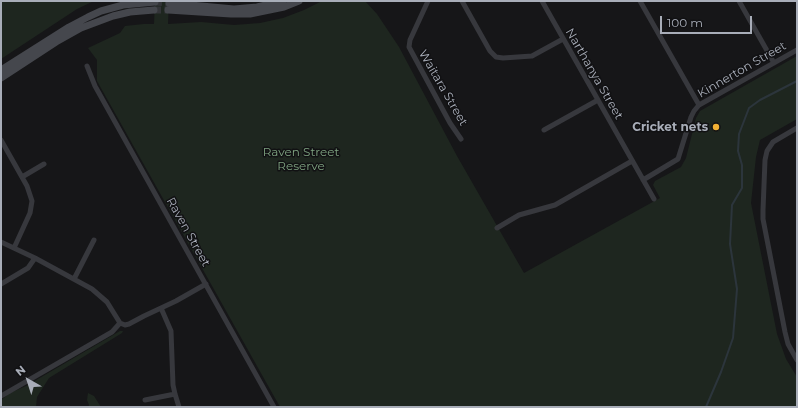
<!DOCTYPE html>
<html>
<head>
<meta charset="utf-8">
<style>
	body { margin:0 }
	#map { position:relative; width:798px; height:408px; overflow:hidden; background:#161618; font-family:Montserrat,sans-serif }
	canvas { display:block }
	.frame { position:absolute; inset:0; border:2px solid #a8adb8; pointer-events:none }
	.north { position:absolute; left:8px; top:360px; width:40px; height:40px; -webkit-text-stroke:3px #111113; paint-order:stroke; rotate:321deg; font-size:11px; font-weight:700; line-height:16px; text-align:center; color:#a8adb8 }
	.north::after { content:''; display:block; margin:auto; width:14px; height:18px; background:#a8adb8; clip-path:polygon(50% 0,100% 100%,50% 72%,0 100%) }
	.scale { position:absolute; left:660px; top:16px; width:92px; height:18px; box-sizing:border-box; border:2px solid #a8adb8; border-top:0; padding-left:5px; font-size:12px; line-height:14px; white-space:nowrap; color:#a8adb8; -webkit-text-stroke:3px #111113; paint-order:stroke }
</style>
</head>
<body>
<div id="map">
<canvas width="798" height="408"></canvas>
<div class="frame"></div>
<div class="north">N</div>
<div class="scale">100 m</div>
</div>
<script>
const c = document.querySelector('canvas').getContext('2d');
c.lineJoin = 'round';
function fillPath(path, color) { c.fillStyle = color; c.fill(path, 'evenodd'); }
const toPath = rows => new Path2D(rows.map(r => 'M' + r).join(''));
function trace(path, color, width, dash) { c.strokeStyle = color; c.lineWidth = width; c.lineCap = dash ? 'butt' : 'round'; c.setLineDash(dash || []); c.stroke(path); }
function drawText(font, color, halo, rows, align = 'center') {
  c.font = font + ' Montserrat,sans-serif'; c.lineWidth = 3; c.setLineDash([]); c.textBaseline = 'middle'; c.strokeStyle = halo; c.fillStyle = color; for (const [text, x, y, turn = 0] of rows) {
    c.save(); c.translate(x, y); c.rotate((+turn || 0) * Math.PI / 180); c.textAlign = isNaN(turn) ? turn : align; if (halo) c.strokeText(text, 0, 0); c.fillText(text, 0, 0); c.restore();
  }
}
fillPath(toPath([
	[1,1,94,1,77,9,1,59],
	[155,1,169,1,168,24,201,22,234,25,260,23,283,18,304,10,322,1,365,1,377,14,399,47,457,156,524,273,660,198,653,185,655,181,681,167,686,158,696,118,700,111,797,56,797,119,760,140,756,157,751,203,777,334,786,359,797,377,797,407,280,407,97,81,97,60,88,48,120,33,125,26,144,24,154,24],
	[120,331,123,331,122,333,49,378,37,397,36,407,1,407,1,400,10,393,26,386],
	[88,393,94,396,101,407,88,407,89,405,87,400]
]), '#1e261f');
trace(toPath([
	[706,407,721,372,733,338,737,289,730,244,732,205,742,188,742,165,738,151,739,134,749,108,760,100,797,81]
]), '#2c353c', 2);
trace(toPath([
	[155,2,169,3],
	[154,10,168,10]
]), '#333438', 7, [7, 3.5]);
trace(toPath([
	[428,1,410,40,409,47,450,123,461,139],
	[462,1,490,51,496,57,503,58,532,56,563,39],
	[542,1,654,199],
	[640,1,699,105],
	[739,1,774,63],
	[87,66,95,86,274,407],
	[797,128,773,142,767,151,765,160,763,210,763,219,785,332,788,344,797,360],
	[544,130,598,100],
	[1,140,27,186,32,201,30,213,14,248],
	[22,177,44,164],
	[643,180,678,159,691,117,694,111,699,105,797,50],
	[497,228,519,215,555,205,632,161],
	[1,242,35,258,92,289,107,302,120,323],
	[74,279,94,240],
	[1,284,28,268,35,258],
	[161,308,171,331,173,385,175,394,179,407],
	[120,323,125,325,129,324,144,316,176,301,206,284],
	[1,396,112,332,120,323],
	[145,400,175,394]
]), '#37383d', 5);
trace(toPath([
	[169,3,234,9,257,7,283,1],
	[168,10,231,14,250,14,284,7,299,1],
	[1,70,69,27,88,17,101,11,123,5,155,2],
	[1,78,56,42,81,28,113,16,130,12,154,10]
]), '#45474d', 7);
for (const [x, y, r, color] of [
	[716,127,4,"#f2b134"]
]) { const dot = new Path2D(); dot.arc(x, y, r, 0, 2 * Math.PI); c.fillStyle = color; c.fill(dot); trace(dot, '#111113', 1.5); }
drawText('12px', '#a8adb8', '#111113', [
	["Kinnerton Street",742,70,-30],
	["Narthanya Street",594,74,60],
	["Waitara Street",443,88,60],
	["Raven Street",188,232,61]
]);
drawText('bold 12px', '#a8adb8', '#111113', [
	["Cricket nets",708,127]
], 'right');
drawText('12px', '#7fa381', '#111113', [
	["Raven Street",301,152],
	["Reserve",301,166]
]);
</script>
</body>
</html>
